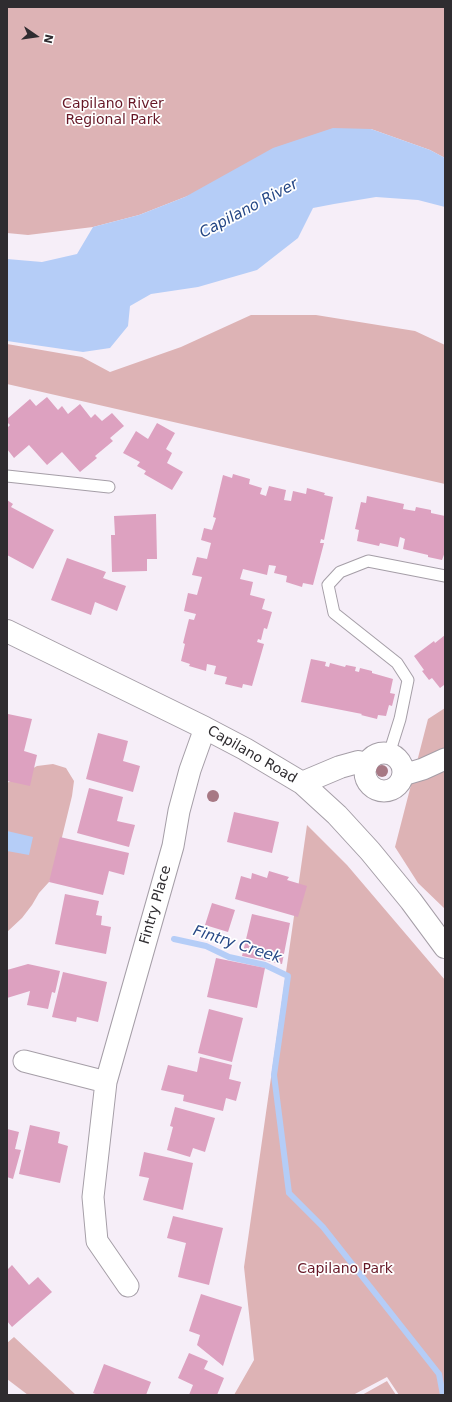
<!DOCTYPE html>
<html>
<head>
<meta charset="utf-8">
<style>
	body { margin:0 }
	#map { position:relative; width:452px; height:1402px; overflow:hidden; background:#f6eef8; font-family:"DejaVu Sans",sans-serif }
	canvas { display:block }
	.frame { position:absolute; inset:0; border:8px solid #2f2c30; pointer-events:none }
	.north { position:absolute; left:16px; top:16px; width:40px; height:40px; -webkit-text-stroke:3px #fff; paint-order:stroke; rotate:103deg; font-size:11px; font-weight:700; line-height:16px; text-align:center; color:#2f2c30 }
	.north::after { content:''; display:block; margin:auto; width:14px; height:18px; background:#2f2c30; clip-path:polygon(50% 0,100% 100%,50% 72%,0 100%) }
</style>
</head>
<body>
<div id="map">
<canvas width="452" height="1402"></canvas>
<div class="frame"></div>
<div class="north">N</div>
</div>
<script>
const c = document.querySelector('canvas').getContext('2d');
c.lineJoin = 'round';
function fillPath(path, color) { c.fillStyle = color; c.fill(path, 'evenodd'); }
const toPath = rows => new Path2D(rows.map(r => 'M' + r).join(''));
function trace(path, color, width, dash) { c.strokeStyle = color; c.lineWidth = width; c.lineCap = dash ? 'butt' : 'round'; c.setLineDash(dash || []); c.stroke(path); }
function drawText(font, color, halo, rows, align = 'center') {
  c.font = font + ' "DejaVu Sans",sans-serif'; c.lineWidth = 3.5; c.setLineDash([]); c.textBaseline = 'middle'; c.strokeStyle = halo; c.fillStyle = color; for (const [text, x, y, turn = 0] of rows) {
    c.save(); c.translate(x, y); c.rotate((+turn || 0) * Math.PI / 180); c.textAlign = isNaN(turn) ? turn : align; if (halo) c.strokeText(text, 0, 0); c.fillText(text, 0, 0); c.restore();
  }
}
fillPath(toPath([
	[7,7,445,7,445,158,430,150,371,129,185,197,139,215,93,227,28,235,7,233],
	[251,315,316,315,415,331,445,345,445,484,7,384,7,344,82,357,110,372,181,347],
	[445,708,445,909,418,883,395,847,428,719],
	[53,764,66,768,74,781,72,796,54,870,49,882,39,893,32,905,22,918,7,932,7,783,37,766],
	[307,825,347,865,445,980,445,1395,399,1395,387,1377,353,1395,234,1395,254,1360,244,1267],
	[14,1337,76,1395,28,1395,7,1379,7,1343],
	[387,1381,396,1395,362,1395]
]), '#ddb3b5');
fillPath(toPath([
	[333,128,371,129,430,150,445,158,445,207,418,200,376,197,334,204,313,208,298,238,257,270,198,287,151,294,130,306,128,326,110,348,83,352,7,341,7,259,42,262,77,254,93,227,139,215,185,197,273,148],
	[7,831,33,837,29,855,7,851]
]), '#b5cdf7');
trace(toPath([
	[174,939,206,946,229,957,265,965,288,976,274,1075,289,1193,323,1227,439,1374,443,1395]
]), '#b5cdf7', 6);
fillPath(toPath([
	[47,397,58,410,62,406,68,414,80,404,91,418,95,414,102,421,112,413,124,426,110,438,113,441,95,456,97,458,80,472,62,452,47,465,29,445,14,458,7,449,7,428,10,425,7,422,7,419,30,399,36,406],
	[157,423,175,433,166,449,172,453,167,463,183,472,172,490,144,474,146,471,137,466,140,462,123,453,136,431,148,439],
	[233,474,250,479,249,484,262,488,260,494,266,496,269,486,286,490,284,500,291,501,293,491,306,494,307,488,325,493,324,495,333,497,324,540,321,539,320,543,324,543,313,585,303,583,302,587,286,582,287,576,274,573,276,566,269,565,267,575,243,569,240,579,253,582,250,595,265,599,262,609,272,612,267,629,264,628,261,640,258,639,257,642,264,644,252,686,243,684,242,688,225,684,227,677,214,674,216,666,207,664,206,671,189,666,190,664,181,661,185,644,183,643,189,619,194,620,196,614,184,611,188,593,197,595,202,577,192,575,197,557,207,559,211,543,201,540,204,528,212,530,216,518,213,517,223,475,232,478],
	[367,496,404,504,403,509,415,511,416,507,431,510,431,513,445,516,445,552,442,560,428,557,428,555,403,549,405,539,400,537,398,547,380,543,379,546,357,541,359,530,355,529,361,502,366,503],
	[7,500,13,504,11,507,54,530,33,569,7,555],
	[156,514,157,559,147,559,147,571,112,572,111,535,115,535,114,516],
	[67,558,106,572,103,578,126,586,117,611,95,602,91,615,51,600],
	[445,635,445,686,444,685,440,688,432,678,429,680,422,671,424,670,414,656,434,641,435,643],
	[311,659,326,662,325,666,329,667,330,663,345,667,346,665,356,667,355,671,359,672,360,668,372,671,372,673,393,679,390,693,395,694,392,706,389,705,386,716,378,715,377,719,361,715,362,714,301,702],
	[8,714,32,719,24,751,37,755,30,786,7,781,7,720],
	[98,733,128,741,123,761,140,766,133,792,86,779],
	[89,788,123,797,117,821,135,825,129,847,77,833],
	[234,812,279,822,272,853,227,842],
	[60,837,129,853,124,875,109,871,103,895,49,882],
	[269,871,289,877,287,880,307,886,298,917,235,899,241,876,251,879,252,873,267,878],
	[65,894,99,901,96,915,102,916,101,925,111,927,106,954,55,944],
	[212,903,235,910,228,932,205,925],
	[252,914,290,923,282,964,242,956],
	[216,958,265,968,257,1008,207,997],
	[28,964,60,971,55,993,52,992,48,1009,27,1005,30,991,7,998,7,970],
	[63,972,107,982,98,1022,77,1017,76,1022,52,1017],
	[209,1009,243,1018,232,1062,198,1053],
	[200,1057,232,1065,229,1079,241,1082,236,1101,226,1098,223,1111,183,1101,184,1095,161,1090,168,1065,197,1072],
	[175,1107,215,1118,205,1152,193,1148,190,1157,167,1150,173,1127,170,1126],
	[30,1125,60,1132,58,1143,68,1146,60,1183,19,1174],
	[7,1129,19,1132,15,1149,21,1150,13,1179,7,1177],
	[144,1152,193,1163,183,1210,143,1200,149,1178,139,1176],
	[173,1216,223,1228,209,1285,178,1277,186,1243,167,1238],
	[12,1265,29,1285,38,1277,52,1292,12,1327,7,1321,7,1270],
	[201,1294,242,1307,223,1366,197,1345,200,1335,189,1331],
	[189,1353,208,1361,204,1369,224,1378,217,1395,189,1395,193,1385,178,1378],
	[104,1364,151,1382,146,1395,98,1395,93,1393]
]), '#dda1c0');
const lane = toPath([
	[7,476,109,487],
	[389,754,400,719,408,680,397,663,334,613,328,585,340,572,368,561,445,576]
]);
const street = toPath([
	'365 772a19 19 0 1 1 38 0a19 19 0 1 1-38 0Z',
	[403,775,423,769,445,759],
	[24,1061,106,1082],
	[128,1286,97,1241,93,1197,106,1082,173,846,179,811,190,770,205,728]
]);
const secondary = toPath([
	[7,631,205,728,245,749,302,783,337,815,370,851,411,901,445,947],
	[302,783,340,767,358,762,367,764]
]);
trace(lane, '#a59ea7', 13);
trace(street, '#a59ea7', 23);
trace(secondary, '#a59ea7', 24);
trace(lane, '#fff', 11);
trace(street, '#fff', 21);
trace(secondary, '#fff', 22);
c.fillStyle = '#a77884';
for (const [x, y] of [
	[382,771],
	[213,796]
]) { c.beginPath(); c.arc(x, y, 6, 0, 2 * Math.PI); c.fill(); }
drawText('14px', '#661726', '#fff', [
	["Capilano River",113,104],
	["Regional Park",113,120],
	["Capilano Park",345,1269]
]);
drawText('14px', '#2f2c30', '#fff', [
	["Capilano Road",252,755,30],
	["Fintry Place",156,905,-74]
]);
drawText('italic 15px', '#254785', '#fff', [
	["Capilano River",249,209,-28],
	["Fintry Creek",237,945,18]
]);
</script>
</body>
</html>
